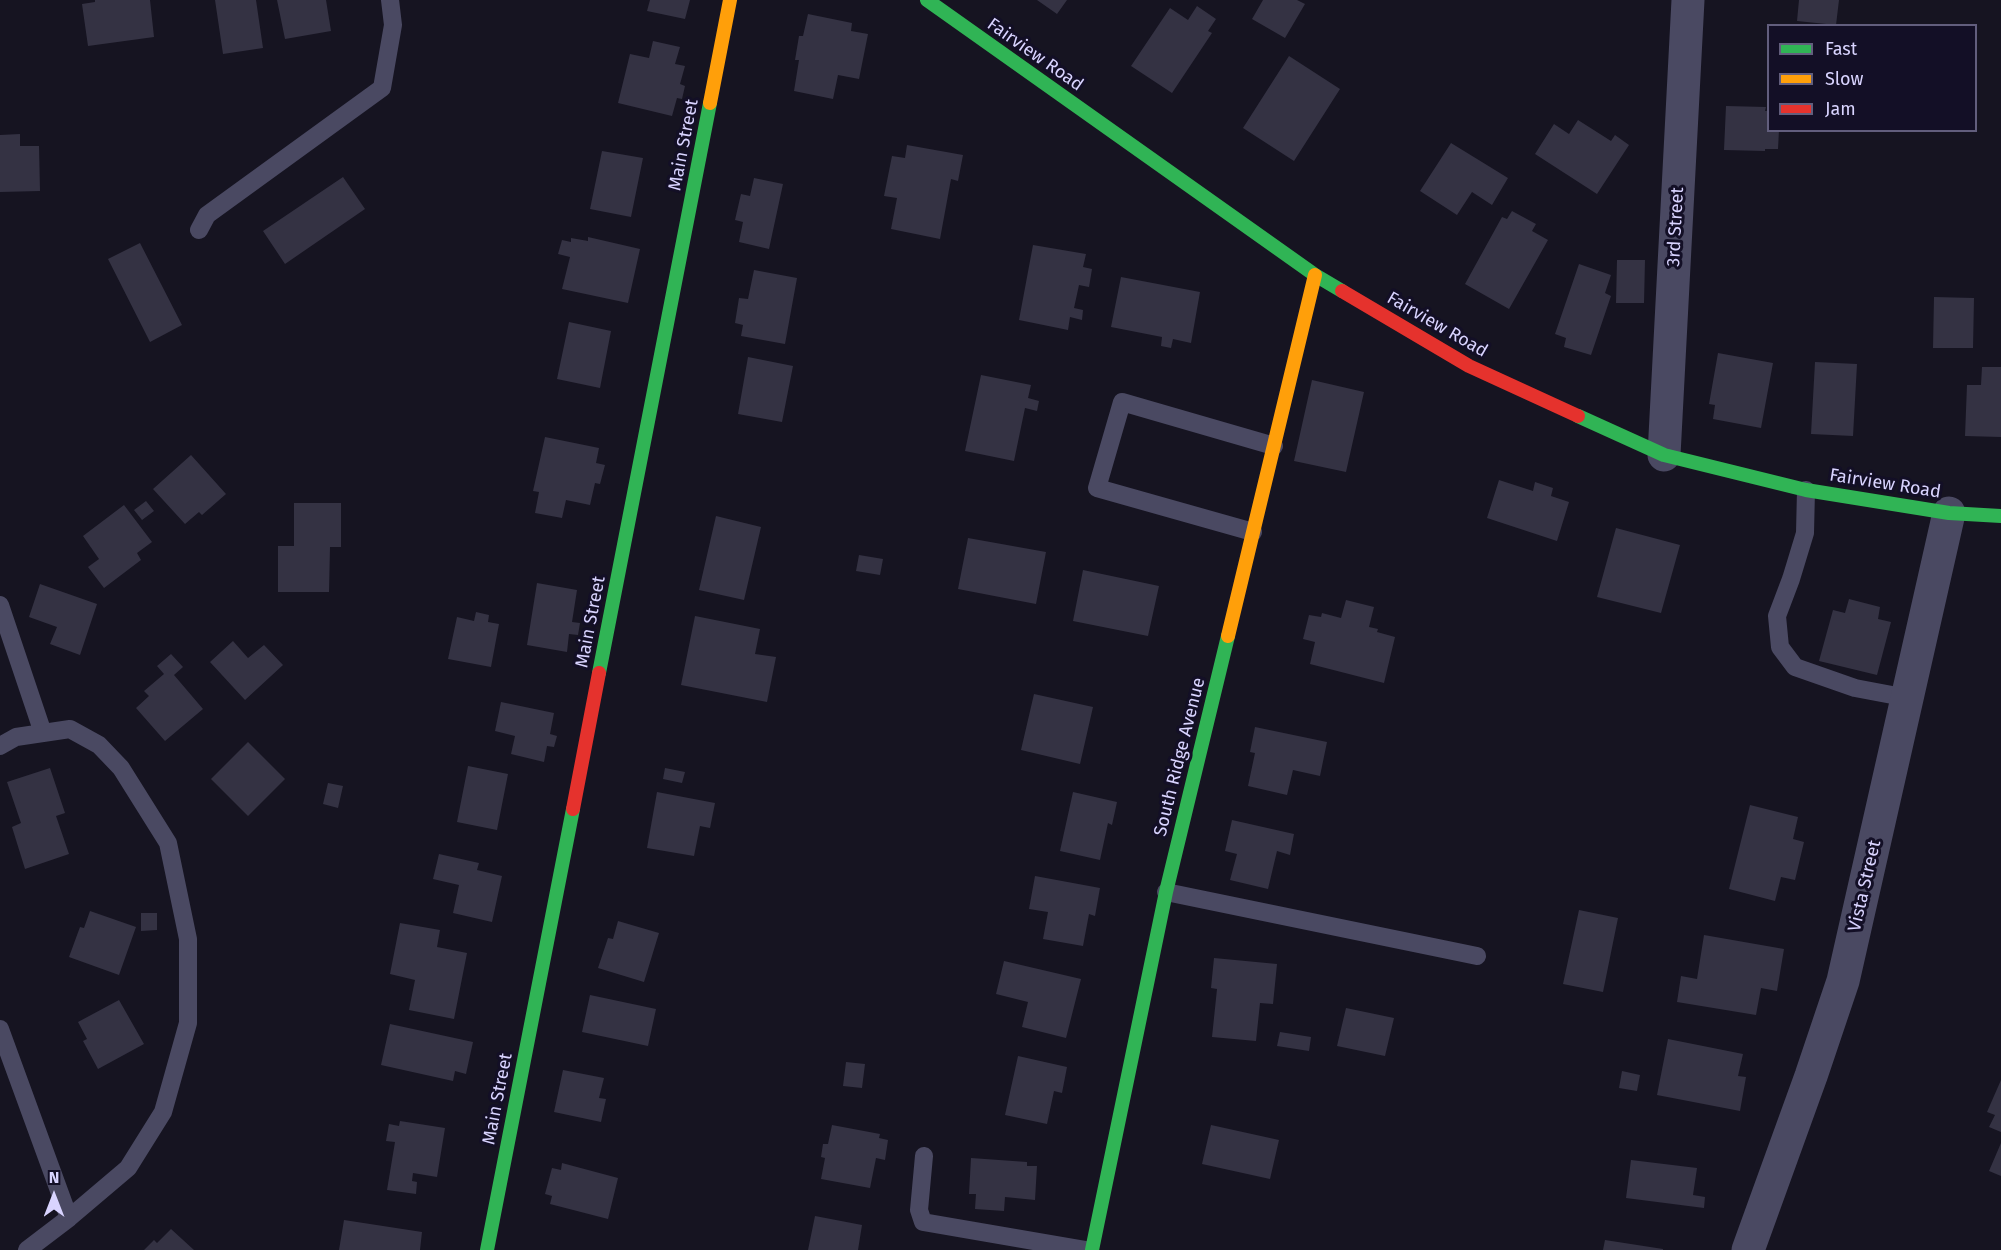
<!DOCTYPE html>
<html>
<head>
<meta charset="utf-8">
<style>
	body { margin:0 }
	#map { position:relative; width:2001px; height:1250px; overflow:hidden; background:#161421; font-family:"Fira Sans",sans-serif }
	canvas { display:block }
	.legend { position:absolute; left:1767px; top:24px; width:210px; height:108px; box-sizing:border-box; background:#130f26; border:2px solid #625e7d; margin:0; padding:8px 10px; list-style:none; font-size:18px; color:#d9d4ff }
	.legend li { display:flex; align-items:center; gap:12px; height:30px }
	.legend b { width:30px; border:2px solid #625e7d }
	.north { position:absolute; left:24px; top:1166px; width:60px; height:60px; -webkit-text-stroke:4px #130f26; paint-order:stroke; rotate:0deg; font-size:16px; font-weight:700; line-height:24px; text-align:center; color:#d9d4ff }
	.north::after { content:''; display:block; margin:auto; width:21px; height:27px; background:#d9d4ff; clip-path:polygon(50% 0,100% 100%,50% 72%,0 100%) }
</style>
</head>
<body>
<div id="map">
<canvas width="2001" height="1250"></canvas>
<ul class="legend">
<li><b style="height:8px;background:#30b455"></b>Fast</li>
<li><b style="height:8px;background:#ff9f0a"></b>Slow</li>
<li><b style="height:8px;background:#e5322d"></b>Jam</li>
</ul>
<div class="north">N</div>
</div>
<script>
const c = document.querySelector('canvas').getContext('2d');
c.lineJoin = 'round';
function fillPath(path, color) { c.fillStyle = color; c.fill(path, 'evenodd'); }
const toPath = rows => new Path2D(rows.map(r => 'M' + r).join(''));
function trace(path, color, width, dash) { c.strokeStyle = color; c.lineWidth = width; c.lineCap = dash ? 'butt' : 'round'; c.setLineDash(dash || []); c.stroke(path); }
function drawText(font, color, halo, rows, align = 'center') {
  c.font = font + ' "Fira Sans",sans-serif'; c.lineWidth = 6; c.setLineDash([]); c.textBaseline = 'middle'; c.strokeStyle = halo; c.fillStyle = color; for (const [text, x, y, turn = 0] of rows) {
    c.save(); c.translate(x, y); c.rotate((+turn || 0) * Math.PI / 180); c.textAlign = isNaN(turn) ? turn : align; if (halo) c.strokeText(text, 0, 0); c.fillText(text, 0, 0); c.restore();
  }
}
fillPath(toPath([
	[95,0,150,0,154,37,88,46,82,4,95,2],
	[215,0,256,0,263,48,223,54],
	[277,0,326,0,331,31,285,39],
	[650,0,690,0,685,19,647,11],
	[1037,0,1067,0,1057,14],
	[1263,0,1297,0,1305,4,1285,38,1252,19],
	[1799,0,1839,0,1836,25,1797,21],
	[1197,6,1216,19,1208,31,1212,33,1172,93,1131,66,1170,8,1188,20],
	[808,14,852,23,851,31,868,34,859,79,838,75,833,99,794,91,799,60,795,60,799,36,803,36],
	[653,41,680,47,675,64,685,66,680,84,685,86,682,99,677,98,672,116,618,103,630,54,649,58],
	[1289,56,1340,89,1294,161,1243,128],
	[1726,106,1766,107,1765,111,1768,111,1768,130,1779,130,1778,149,1765,149,1765,151,1724,150],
	[1578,120,1611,141,1615,135,1629,145,1597,194,1535,154,1554,124,1569,134],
	[20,134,20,146,39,146,40,191,0,192,0,135],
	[1451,143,1508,178,1492,205,1472,192,1457,215,1420,191],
	[907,145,963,155,958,181,951,179,940,239,891,229,897,198,884,196,892,156,905,158],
	[602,151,643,158,631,217,590,209],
	[343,177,365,209,285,264,263,231],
	[754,178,783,184,769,249,739,242,743,222,735,220,741,194,750,196],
	[1512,211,1536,224,1532,231,1548,240,1509,309,1465,284,1502,217,1507,219],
	[588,237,640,249,628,303,562,289,570,257,558,254,562,240,571,242,571,238,588,241],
	[140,243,182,325,150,342,108,259],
	[1033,245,1086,254,1083,267,1092,269,1089,287,1079,285,1074,308,1083,310,1082,320,1070,317,1068,330,1019,320],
	[1617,260,1645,260,1644,303,1616,303],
	[1579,264,1611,275,1605,293,1611,296,1591,355,1564,347,1566,338,1555,334],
	[754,270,797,278,785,344,741,336,743,325,735,323,739,298,748,299],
	[1121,277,1200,292,1191,343,1173,339,1171,348,1161,346,1162,337,1111,327],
	[1934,297,1974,298,1973,348,1933,348],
	[569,322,611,331,600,388,557,379],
	[1718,353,1773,363,1761,428,1713,419,1715,405,1709,404],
	[748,357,793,366,782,422,738,414],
	[1815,362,1857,364,1853,436,1811,434],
	[1982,367,2001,367,2001,437,1965,436,1967,385,1981,385],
	[981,375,1031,385,1028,398,1039,401,1037,411,1025,408,1014,461,965,451],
	[1312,380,1364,392,1346,472,1294,461],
	[545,437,599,448,596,463,605,465,600,484,595,483,590,505,566,500,562,518,535,513,539,492,533,491],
	[191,455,226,494,202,515,199,512,185,524,153,489],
	[1499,480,1533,491,1535,482,1553,488,1551,496,1569,502,1557,541,1487,518],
	[146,501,154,511,142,520,134,510],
	[294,503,341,503,341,547,330,547,329,592,278,592,278,546,294,546],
	[124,505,152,542,137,553,141,560,104,588,88,567,99,559,83,536],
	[716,516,761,527,744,600,699,590],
	[1616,528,1680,545,1661,613,1597,597],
	[968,538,1046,552,1036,604,958,589],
	[859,555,883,559,880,575,856,571],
	[1083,570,1159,586,1148,636,1073,621],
	[537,583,577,590,572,622,580,623,578,635,569,634,567,652,527,645],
	[40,584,97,604,80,655,50,644,57,627,29,617],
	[1849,599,1880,607,1878,619,1891,622,1877,675,1819,661,1833,610,1845,613],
	[1346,600,1374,607,1369,627,1378,629,1377,632,1395,637,1384,683,1310,664,1315,642,1303,639,1309,615,1321,617,1322,613,1341,618],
	[476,612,489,615,488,622,499,624,491,667,448,659,457,617,474,621],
	[695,616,760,629,755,654,776,657,767,702,681,685],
	[233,641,248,658,264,645,283,665,245,700,210,662],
	[171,654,183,667,174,675,203,709,165,741,136,708,149,696,144,691,164,674,157,666],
	[1034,694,1093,707,1080,764,1021,750],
	[501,702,554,713,550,734,557,736,554,747,547,746,544,762,511,754,515,736,495,731],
	[1255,727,1327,742,1320,776,1293,770,1287,795,1248,786,1255,753,1250,752],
	[248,742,285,779,248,816,211,779],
	[468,766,508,774,497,830,457,822],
	[50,768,65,813,56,816,69,854,25,869,12,827,21,823,7,782],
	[665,768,685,772,682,783,663,779],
	[328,783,343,786,338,808,323,804],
	[657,792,715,803,710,828,700,826,694,856,647,848],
	[1073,792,1117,802,1112,825,1108,823,1100,860,1060,851],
	[1750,805,1798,817,1793,839,1804,842,1795,880,1781,877,1775,901,1729,889],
	[1232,820,1294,834,1290,855,1277,851,1268,889,1230,880,1237,854,1225,851],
	[439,854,479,863,477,870,502,876,492,922,453,913,459,885,433,879],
	[1035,876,1100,888,1095,916,1089,914,1083,946,1043,939,1048,912,1029,909],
	[1579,910,1618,918,1603,992,1563,984],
	[90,911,136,927,119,975,69,957,80,927,84,928],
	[141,913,157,913,157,930,141,931],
	[618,921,659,933,644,982,598,968,608,938,613,939],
	[400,923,440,930,437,947,467,953,454,1019,409,1010,415,980,390,974],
	[1704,935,1784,949,1777,991,1761,988,1756,1015,1677,1002,1681,976,1697,979],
	[1214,958,1277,964,1273,1004,1260,1003,1256,1041,1212,1037,1217,989,1211,988],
	[1004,961,1081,979,1066,1038,1022,1027,1028,1002,996,994],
	[590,995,656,1009,648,1046,582,1032],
	[119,1000,144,1044,98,1069,83,1041,87,1039,78,1022],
	[1346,1008,1394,1018,1385,1056,1337,1046],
	[390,1024,473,1042,466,1074,455,1071,453,1081,381,1065],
	[1280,1032,1311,1037,1309,1051,1277,1046],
	[1668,1039,1743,1054,1738,1076,1746,1077,1740,1111,1657,1095],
	[1018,1056,1067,1067,1062,1093,1054,1091,1047,1124,1005,1115],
	[846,1062,865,1064,862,1088,843,1086],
	[563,1070,604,1078,599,1098,606,1099,601,1122,554,1112],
	[1622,1071,1640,1075,1637,1091,1619,1088],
	[2001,1080,2001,1132,1989,1127,1995,1115,1987,1112],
	[400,1121,445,1128,437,1177,413,1173,412,1181,417,1182,416,1194,387,1190,395,1142,386,1141,389,1124,399,1126],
	[832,1125,880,1134,879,1138,888,1140,885,1160,876,1158,870,1188,821,1179,825,1158,821,1157,823,1144,828,1144],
	[1211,1125,1279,1140,1270,1179,1202,1164],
	[2001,1143,2001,1176,1989,1171],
	[971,1158,1027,1162,1027,1166,1037,1166,1035,1200,1005,1197,1004,1211,975,1209,976,1194,969,1194],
	[1631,1160,1697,1168,1693,1195,1705,1197,1704,1208,1626,1198],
	[562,1163,618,1178,608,1219,550,1204,552,1196,545,1194,552,1168,561,1170],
	[815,1216,862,1225,858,1250,808,1250],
	[344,1220,422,1232,420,1250,339,1250],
	[171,1229,194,1250,144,1250,154,1240,157,1243],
	[1605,1240,1663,1249,1663,1250,1603,1250]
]), '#343243');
trace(toPath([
	[199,230,207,215,382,88,393,25,390,0],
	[1806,490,1805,533,1791,579,1777,616,1780,647,1795,667,1855,688,1908,698],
	[1253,532,1097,488,1122,402,1274,446],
	[0,605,43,733],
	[0,746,16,737,70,729,99,745,121,768,168,843,188,939,188,1023,163,1112,128,1168,69,1218,27,1250],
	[1166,892,1477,956],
	[0,1029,69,1218],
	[924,1156,919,1210,923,1222,1086,1250]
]), '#4a4962', 18);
trace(toPath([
	[1664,455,1688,0],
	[1748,1250,1811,1076,1843,981,1949,513]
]), '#4a4962', 33);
trace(toPath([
	[927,0,1315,275,1342,291],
	[1578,416,1664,455,1806,490,1949,513,2001,516],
	[599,673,710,103],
	[487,1250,573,809],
	[1092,1250,1166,892,1228,636]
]), '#30b455', 14);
trace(toPath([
	[710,103,730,0],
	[1228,636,1315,275]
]), '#ff9f0a', 14);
trace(toPath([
	[1342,291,1469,366,1578,416],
	[573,809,599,673]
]), '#e5322d', 14);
drawText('18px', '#d9d4ff', '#130f26', [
	["Fairview Road",1035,55,35],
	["Main Street",684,145,-79],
	["3rd Street",1676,227,-87],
	["Fairview Road",1437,325,30],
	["Fairview Road",1885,484,9],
	["Main Street",591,622,-79],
	["South Ridge Avenue",1180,757,-76],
	["Vista Street",1865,886,-77],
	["Main Street",498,1099,-79]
]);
</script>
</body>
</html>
